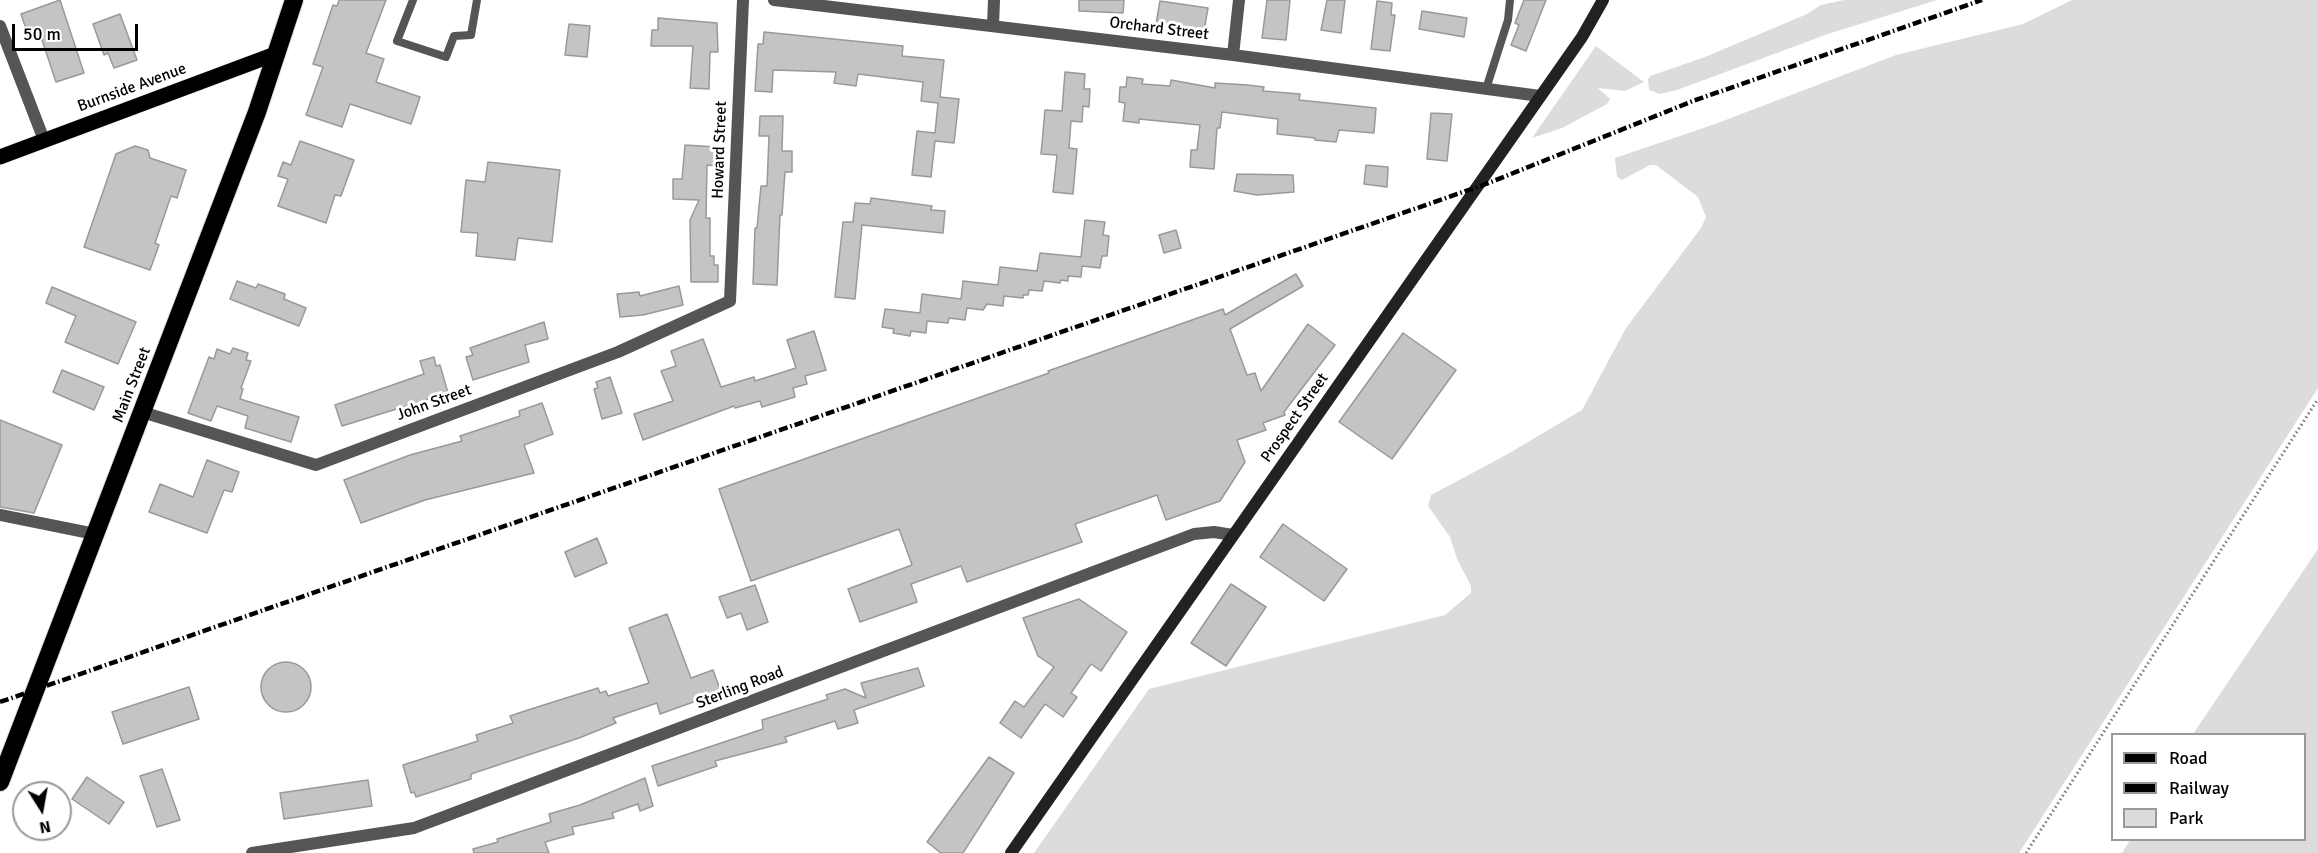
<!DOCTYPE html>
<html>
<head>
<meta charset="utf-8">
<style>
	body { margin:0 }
	#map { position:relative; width:2318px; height:853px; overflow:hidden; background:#fff; font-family:Signika,sans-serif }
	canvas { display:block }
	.legend { position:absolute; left:2111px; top:733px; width:195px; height:108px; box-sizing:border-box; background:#fff; border:2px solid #999; margin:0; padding:8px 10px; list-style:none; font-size:18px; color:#000 }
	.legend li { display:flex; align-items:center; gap:12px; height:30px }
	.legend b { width:30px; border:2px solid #999 }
	.north { position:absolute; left:12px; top:781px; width:60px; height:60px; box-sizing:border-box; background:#fff; border:2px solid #999; border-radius:50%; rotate:169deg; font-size:16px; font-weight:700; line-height:24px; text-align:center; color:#000 }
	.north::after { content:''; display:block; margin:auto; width:21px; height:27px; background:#000; clip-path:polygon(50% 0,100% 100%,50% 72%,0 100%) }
	.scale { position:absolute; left:12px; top:24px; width:126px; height:27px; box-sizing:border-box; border:3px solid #000; border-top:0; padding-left:8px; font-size:18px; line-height:21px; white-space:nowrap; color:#000; -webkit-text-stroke:4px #fff; paint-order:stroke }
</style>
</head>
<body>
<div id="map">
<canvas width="2318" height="853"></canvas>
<ul class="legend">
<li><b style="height:8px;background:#000"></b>Road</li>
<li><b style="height:8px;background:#000"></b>Railway</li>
<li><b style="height:16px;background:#dcdcdc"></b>Park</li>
</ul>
<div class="north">N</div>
<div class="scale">50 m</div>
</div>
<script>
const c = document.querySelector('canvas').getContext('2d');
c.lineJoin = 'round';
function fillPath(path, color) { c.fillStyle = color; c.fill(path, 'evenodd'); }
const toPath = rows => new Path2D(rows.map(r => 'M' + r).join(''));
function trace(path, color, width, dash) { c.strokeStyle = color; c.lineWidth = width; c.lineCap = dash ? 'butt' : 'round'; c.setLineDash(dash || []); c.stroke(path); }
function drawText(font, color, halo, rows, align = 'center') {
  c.font = font + ' Signika,sans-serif'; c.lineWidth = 6; c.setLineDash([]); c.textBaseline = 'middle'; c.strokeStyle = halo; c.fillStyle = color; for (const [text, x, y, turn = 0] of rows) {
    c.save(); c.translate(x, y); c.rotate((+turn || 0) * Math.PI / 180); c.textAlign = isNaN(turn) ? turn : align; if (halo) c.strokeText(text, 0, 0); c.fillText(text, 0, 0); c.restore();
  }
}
fillPath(toPath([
	[1844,0,1937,0,1828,34,1677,90,1660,94,1649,90,1648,79,1650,76,1705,57,1807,14,1821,5],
	[2072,0,2318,0,2318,388,2019,853,1034,853,1149,689,1445,615,1471,593,1471,586,1457,559,1450,537,1428,506,1431,495,1506,455,1582,410,1626,328,1701,228,1706,217,1698,197,1656,165,1650,165,1622,180,1617,177,1615,158,1715,124,1896,55,2023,24],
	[1596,46,1644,82,1625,91,1598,88,1610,99,1607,104,1562,128,1532,138],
	[2318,549,2318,853,2122,853,2130,840,2304,840,2304,734,2193,734]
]), '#dcdcdc');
const building = toPath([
	[60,0,84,73,56,82,40,34,29,38,21,14,60,0],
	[339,0,386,0,366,53,384,59,376,82,420,97,411,124,350,104,342,127,306,115,323,67,313,64,333,5,337,6,339,0],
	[1079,0,1124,0,1123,13,1079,11,1079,0],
	[1267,0,1290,0,1286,40,1262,38,1267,0],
	[1327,0,1345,0,1341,33,1321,30,1327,0],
	[1524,0,1546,0,1526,51,1511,45,1519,25,1515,23,1524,0],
	[1160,1,1208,8,1204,31,1174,30,1174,26,1156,24,1160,1],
	[1377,1,1392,3,1391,15,1395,15,1390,51,1371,49,1377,1],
	[1422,11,1467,18,1464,37,1419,29,1422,11],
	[120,14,137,60,114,68,108,53,104,55,93,24,120,14],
	[658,18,717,23,718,52,710,52,709,89,690,88,693,46,651,46,652,30,658,30,658,18],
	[569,24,590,26,587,57,565,55,569,24],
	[764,32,903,46,902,56,944,60,940,97,959,99,954,143,935,141,931,177,912,175,917,131,935,133,938,103,921,101,923,82,858,74,856,86,834,83,836,72,773,70,772,92,755,91,758,44,763,44,764,32],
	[1065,72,1085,74,1084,89,1090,89,1089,107,1083,106,1082,122,1071,121,1069,148,1077,149,1073,194,1053,192,1057,155,1041,154,1045,110,1062,111,1065,72],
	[1127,77,1143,79,1142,84,1170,86,1171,80,1215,88,1215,83,1248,85,1264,87,1263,91,1300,94,1299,100,1376,108,1374,133,1339,130,1336,142,1315,140,1315,138,1277,134,1278,119,1222,112,1220,128,1217,128,1214,169,1190,167,1191,150,1197,150,1200,125,1139,119,1139,123,1123,121,1125,103,1119,102,1120,87,1126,87,1127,77],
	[1431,113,1452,114,1447,161,1427,159,1431,113],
	[760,116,783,116,782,151,792,151,792,172,785,172,782,215,780,215,777,285,753,284,755,228,757,228,761,186,767,186,769,136,759,136,760,116],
	[300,141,354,160,341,196,335,195,326,223,278,206,288,179,278,176,283,162,291,165,300,141],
	[685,145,717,147,716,166,707,165,706,218,710,218,710,256,714,256,714,265,718,265,718,282,691,282,690,220,699,200,673,199,673,179,682,179,685,145],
	[135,146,148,150,150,158,186,170,177,198,171,196,155,243,159,245,150,270,84,247,116,154,135,146],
	[488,162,560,170,552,242,518,238,515,260,476,256,478,233,461,232,466,180,485,182,488,162],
	[1366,165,1388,167,1387,187,1364,184,1366,165],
	[1237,174,1293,175,1294,192,1257,195,1234,191,1237,174],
	[871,198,932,206,931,210,945,211,943,233,862,225,855,299,835,297,843,222,853,222,855,203,870,204,871,198],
	[1085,220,1105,222,1103,235,1109,236,1107,256,1102,256,1100,268,1082,266,1081,277,1068,276,1068,281,1061,280,1060,283,1044,281,1042,291,1029,290,1028,295,1023,295,1023,298,1004,296,1003,306,987,304,983,310,967,308,965,320,949,318,948,323,927,321,926,333,911,331,910,336,893,333,894,329,882,327,885,309,920,313,922,294,961,299,963,281,998,285,1000,267,1037,271,1040,253,1081,257,1085,220],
	[1176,230,1181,248,1164,253,1159,235,1176,230],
	[1296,274,1303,286,1230,329,1247,375,1255,373,1261,391,1308,324,1335,345,1284,412,1285,415,1263,423,1266,430,1237,440,1245,462,1220,501,1166,520,1157,495,1075,524,1082,542,967,582,961,566,911,584,917,602,860,622,848,589,912,565,899,529,751,581,719,489,1049,373,1048,371,1223,309,1225,315,1296,274],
	[237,281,256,288,258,284,285,294,284,299,306,308,299,326,230,299,237,281],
	[679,286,683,305,643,315,620,317,617,294,639,292,640,296,679,286],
	[52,287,136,322,118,364,65,342,76,316,46,303,52,287],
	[544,322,548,339,525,345,529,362,473,380,466,357,473,355,470,348,544,322],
	[814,331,826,370,805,376,807,384,793,388,795,397,762,407,760,401,735,408,734,406,643,440,634,414,673,401,661,371,676,366,671,351,703,339,721,387,754,377,755,381,796,368,787,340,814,331],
	[1403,333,1456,370,1392,459,1339,422,1403,333],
	[233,348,248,353,246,360,251,361,241,388,243,389,240,399,299,417,291,442,245,428,248,416,217,406,211,421,188,413,209,357,214,359,217,349,230,354,233,348],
	[434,357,436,366,440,365,448,393,342,426,335,405,424,374,420,361,434,357],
	[62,370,104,387,94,410,53,392,62,370],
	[610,377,622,413,602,419,594,389,598,388,596,382,610,377],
	[542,403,553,434,524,445,534,473,425,500,361,523,344,480,410,455,462,441,460,436,520,416,519,411,542,403],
	[0,420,62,445,34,513,0,507,0,420],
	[207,460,239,472,232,492,224,490,207,533,149,512,160,484,193,497,207,460],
	[1283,524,1347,569,1324,601,1260,557,1283,524],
	[597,538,607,563,575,577,565,552,597,538],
	[1231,584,1266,607,1226,666,1191,643,1231,584],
	[755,585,768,622,747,630,741,613,727,618,719,597,755,585],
	[1079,599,1127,632,1101,671,1091,664,1071,693,1077,697,1063,717,1045,704,1021,738,1000,723,1015,701,1024,707,1054,667,1038,656,1023,618,1079,599],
	[667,614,691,678,713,670,721,692,660,714,657,703,613,718,616,723,579,738,471,774,471,779,416,797,414,792,411,793,403,765,478,741,476,735,513,723,510,716,531,709,598,688,600,693,606,691,608,696,649,683,629,628,667,614],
	'261 687a25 25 0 1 1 50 0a25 25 0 1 1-50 0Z',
	[918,668,924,686,854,710,858,723,838,729,835,721,785,737,787,742,715,761,717,766,658,786,652,766,763,729,762,720,828,699,826,695,845,689,866,698,861,683,918,668],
	[189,687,199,719,123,744,112,712,189,687],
	[989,757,1014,773,963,853,941,853,927,842,989,757],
	[162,769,180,820,157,827,140,776,162,769],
	[87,777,124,802,109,824,72,799,87,777],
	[645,778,653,806,640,811,638,804,612,813,614,818,572,827,574,834,545,842,549,853,474,853,473,849,498,842,497,839,551,822,549,814,580,805,645,778],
	[368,780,372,806,284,819,280,793,368,780]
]);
fillPath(building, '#c4c4c4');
trace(building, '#999', 1.5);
const primary = toPath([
	[0,157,278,53]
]);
const highway = toPath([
	[0,782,257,112,294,0]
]);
trace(primary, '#dbdbdb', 16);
trace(highway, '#dbdbdb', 20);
trace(toPath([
	[2026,853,2318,399]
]), '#777', 3, [1.5, 3]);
trace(toPath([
	[413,0,397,41,446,57,454,36,471,35,477,0],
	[1486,89,1508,20,1510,0]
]), '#555', 8);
trace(toPath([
	[774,0,1233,55,1540,96],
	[0,26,44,140],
	[993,26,994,0],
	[1233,55,1239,0],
	[142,412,316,465,618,352,730,301,743,0],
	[0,515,95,534],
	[252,853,414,828,1194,534,1214,532,1233,535]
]), '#555', 12);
trace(toPath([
	[1011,853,1582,37,1603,0]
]), '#222', 12);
trace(primary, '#000', 15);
trace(highway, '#000', 18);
trace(toPath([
	[0,702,1486,184,1693,101,1982,0]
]), '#000', 4.5, [9, 3, 1.5, 3]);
drawText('16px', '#000', '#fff', [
	["Orchard Street",1159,29,7],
	["Burnside Avenue",132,88,-20],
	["Howard Street",720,150,-88],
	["Main Street",132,385,-69],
	["John Street",434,403,-20],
	["Prospect Street",1295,418,-55],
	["Sterling Road",740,688,-21]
]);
</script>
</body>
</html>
